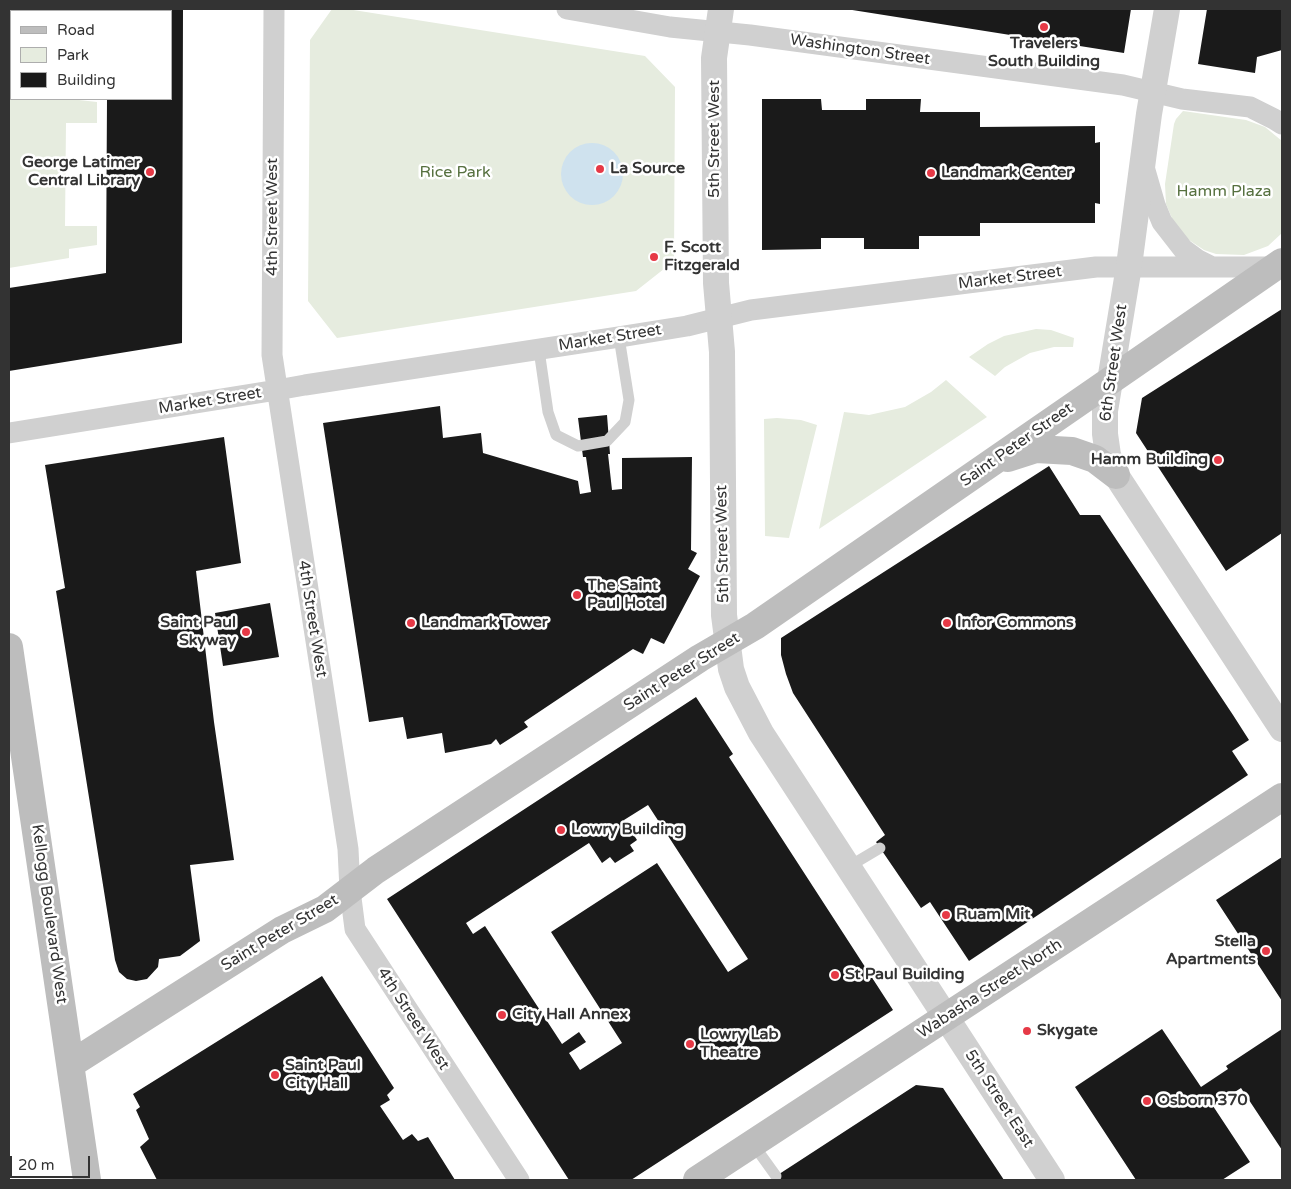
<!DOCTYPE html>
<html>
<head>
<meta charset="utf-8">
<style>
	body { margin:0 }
	#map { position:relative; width:1291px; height:1189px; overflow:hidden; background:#fff; font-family:"Varela Round",sans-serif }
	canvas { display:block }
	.frame { position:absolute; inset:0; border:10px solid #333; pointer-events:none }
	.legend { position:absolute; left:10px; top:10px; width:162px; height:90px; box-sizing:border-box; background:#fff; border:1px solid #adadad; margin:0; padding:6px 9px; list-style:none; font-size:15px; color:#333 }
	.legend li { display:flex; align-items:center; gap:10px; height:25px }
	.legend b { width:25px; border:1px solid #adadad }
	.scale { position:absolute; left:10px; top:1156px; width:80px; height:22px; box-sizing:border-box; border:2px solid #333; border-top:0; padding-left:6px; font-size:15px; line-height:18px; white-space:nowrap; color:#333; -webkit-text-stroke:4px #fff; paint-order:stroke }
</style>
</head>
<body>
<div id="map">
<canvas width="1291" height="1189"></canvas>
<div class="frame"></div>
<ul class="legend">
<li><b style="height:6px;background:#bdbdbd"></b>Road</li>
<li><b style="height:14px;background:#e6ecdf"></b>Park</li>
<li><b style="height:14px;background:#1a1a1a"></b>Building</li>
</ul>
<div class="scale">20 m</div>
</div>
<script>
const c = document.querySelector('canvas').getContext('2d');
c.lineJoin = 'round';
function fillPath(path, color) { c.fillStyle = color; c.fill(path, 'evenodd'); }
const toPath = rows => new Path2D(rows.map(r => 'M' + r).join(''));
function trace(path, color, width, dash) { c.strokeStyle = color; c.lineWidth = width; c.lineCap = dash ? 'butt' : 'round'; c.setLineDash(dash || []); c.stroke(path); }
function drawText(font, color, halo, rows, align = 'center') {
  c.font = font + ' "Varela Round",sans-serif'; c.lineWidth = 5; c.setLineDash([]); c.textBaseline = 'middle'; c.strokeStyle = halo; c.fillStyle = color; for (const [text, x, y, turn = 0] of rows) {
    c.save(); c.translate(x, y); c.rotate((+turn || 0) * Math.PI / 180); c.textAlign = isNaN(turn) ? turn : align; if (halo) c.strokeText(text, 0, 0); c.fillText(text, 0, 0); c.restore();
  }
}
fillPath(toPath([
	[332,9,347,9,645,56,675,87,674,261,636,291,337,338,308,301,310,40],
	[9,80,11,81,11,99,70,99,97,102,97,123,66,123,65,226,97,226,97,245,69,249,69,258,9,268],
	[1183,111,1246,120,1265,127,1282,141,1282,233,1268,246,1244,255,1216,254,1204,250,1186,238,1174,223,1166,204,1165,184,1174,124,1176,119],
	[1036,329,1051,330,1074,338,1073,347,1054,347,1030,353,1005,367,995,376,969,357,988,344,1004,336],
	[946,380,987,417,819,529,844,412,869,415,905,407,931,392],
	[777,418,801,420,817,425,789,538,765,536,764,419]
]), '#e6ecdf');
fillPath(toPath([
	'561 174a31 31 0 1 1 62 0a31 31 0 1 1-62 0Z'
]), '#cfe2ee');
fillPath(toPath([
	[9,9,183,9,182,343,9,371,9,288,106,273,107,99,171,99,171,11,11,11,11,48,9,48],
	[846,9,1131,9,1124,53],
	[1207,9,1282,9,1282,50,1257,57,1255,73,1198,64],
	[762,99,821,99,822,110,866,110,866,99,921,99,920,112,980,112,980,127,1095,126,1095,143,1100,142,1100,204,1095,203,1095,223,980,223,980,236,919,236,919,249,864,249,864,238,821,238,821,249,762,250],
	[1282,309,1282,533,1226,571,1136,433,1142,398],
	[440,406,443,438,481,433,483,453,578,481,580,494,591,492,586,457,583,457,578,418,607,415,610,454,608,454,612,490,622,489,622,458,692,457,691,550,697,553,688,569,700,576,664,644,651,638,643,654,633,649,524,722,528,727,500,745,496,739,491,744,445,753,442,733,407,739,403,717,369,722,323,423],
	[224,437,241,563,196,571,214,722,234,860,190,865,200,941,180,956,159,959,158,967,147,979,136,981,127,979,119,972,115,960,56,591,65,588,45,465],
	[1049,466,1080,515,1100,515,1233,715,1249,740,1232,751,1248,775,969,961,930,902,921,908,876,842,885,835,793,693,786,674,781,655,781,638],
	[270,603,279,657,223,666,215,613],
	[696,697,733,754,729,757,893,1010,631,1180,569,1180,387,899],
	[648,805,748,959,728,972,657,863,551,932,622,1043,580,1070,569,1053,586,1042,579,1032,562,1044,485,926,473,934,466,923,589,843,602,863,610,857,615,863,634,851,630,845,637,840,624,820],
	[1282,857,1282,1001,1216,900],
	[322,976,394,1088,387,1095,390,1100,380,1106,403,1140,412,1134,418,1141,428,1137,455,1180,157,1180,140,1147,149,1139,136,1110,140,1107,133,1094],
	[1162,1029,1201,1087,1228,1069,1226,1066,1282,1029,1282,1150,1241,1088,1213,1106,1250,1162,1222,1180,1136,1180,1075,1087],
	[916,1085,943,1088,1004,1180,770,1180]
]), '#1a1a1a');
trace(toPath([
	[539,350,548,412,556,435,578,446,607,441,625,422,629,400,619,337],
	[848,867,880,848],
	[753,1144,776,1176]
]), '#d0d0d0', 11);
trace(toPath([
	[274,9,272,355,348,849,350,890,355,929,519,1180],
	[567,9,670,27,750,35,1123,85,1182,99,1250,107,1274,119,1282,124],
	[1144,167,1155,205,1162,222,1183,249,1198,260,1212,267],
	[9,433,277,390,305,385,619,337,687,326,751,310,1096,267,1274,267]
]), '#d0d0d0', 21);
trace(toPath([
	[721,9,714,58,716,283,722,352,724,615,731,669,737,687,761,733,1052,1180],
	[1167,9,1149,114,1129,266,1105,411,1105,434,1108,455,1116,475,1282,729]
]), '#d0d0d0', 26);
trace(toPath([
	[1008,458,1036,449,1072,451,1095,459,1116,475],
	[9,647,87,1180],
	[71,1064,282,930,325,909,376,870,700,658,755,626,1282,262],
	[697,1180,1282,797]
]), '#bdbdbd', 28);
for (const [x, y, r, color] of [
	[1044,27,5,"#e63946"],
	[600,169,5,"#e63946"],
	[150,172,5,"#e63946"],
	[931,173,5,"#e63946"],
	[654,257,5,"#e63946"],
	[1218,460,5,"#e63946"],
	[577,595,5,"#e63946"],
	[411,623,5,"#e63946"],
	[947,623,5,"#e63946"],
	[246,632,5,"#e63946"],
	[561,830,5,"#e63946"],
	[946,915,5,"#e63946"],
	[1266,951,5,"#e63946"],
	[835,975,5,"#e63946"],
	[502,1015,5,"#e63946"],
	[1027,1031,5,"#e63946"],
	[690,1044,5,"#e63946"],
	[275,1075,5,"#e63946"],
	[1147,1101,5,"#e63946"]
]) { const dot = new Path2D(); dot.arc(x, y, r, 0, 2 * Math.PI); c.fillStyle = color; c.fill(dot); trace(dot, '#fff', 2); }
drawText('bold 16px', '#333', '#fff', [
	["Travelers",1044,44,"center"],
	["South Building",1044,62,"center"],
	["George Latimer",140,163,"right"],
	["Central Library",140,181,"right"],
	["La Source",610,169],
	["Landmark Center",941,173],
	["F. Scott",664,248],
	["Fitzgerald",664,266],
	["Hamm Building",1208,460,"right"],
	["The Saint",587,586],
	["Paul Hotel",587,604],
	["Saint Paul",236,623,"right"],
	["Skyway",236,641,"right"],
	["Landmark Tower",421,623],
	["Infor Commons",957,623],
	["Lowry Building",571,830],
	["Ruam Mit",956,915],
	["Stella",1256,942,"right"],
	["Apartments",1256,960,"right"],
	["St Paul Building",845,975],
	["City Hall Annex",512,1015],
	["Skygate",1037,1031],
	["Lowry Lab",700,1035],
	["Theatre",700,1053],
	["Saint Paul",285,1066],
	["City Hall",285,1084],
	["Osborn 370",1157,1101]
], 'left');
drawText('16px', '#333', '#fff', [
	["Washington Street",860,50,8],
	["5th Street West",715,139,-90],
	["4th Street West",273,217,-90],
	["Market Street",1010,278,-7],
	["Market Street",610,338,-9],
	["6th Street West",1114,363,-82],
	["Market Street",210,401,-9],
	["Saint Peter Street",1017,445,-35],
	["5th Street West",723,544,-91],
	["4th Street West",312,619,81],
	["Saint Peter Street",682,672,-32],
	["Kellogg Boulevard West",49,914,82],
	["Saint Peter Street",280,933,-31],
	["Wabasha Street North",990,989,-33],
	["4th Street West",413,1019,57],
	["5th Street East",999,1099,57]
]);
drawText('16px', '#56703f', '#fff', [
	["Rice Park",455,173],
	["Hamm Plaza",1224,192]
]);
</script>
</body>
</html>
